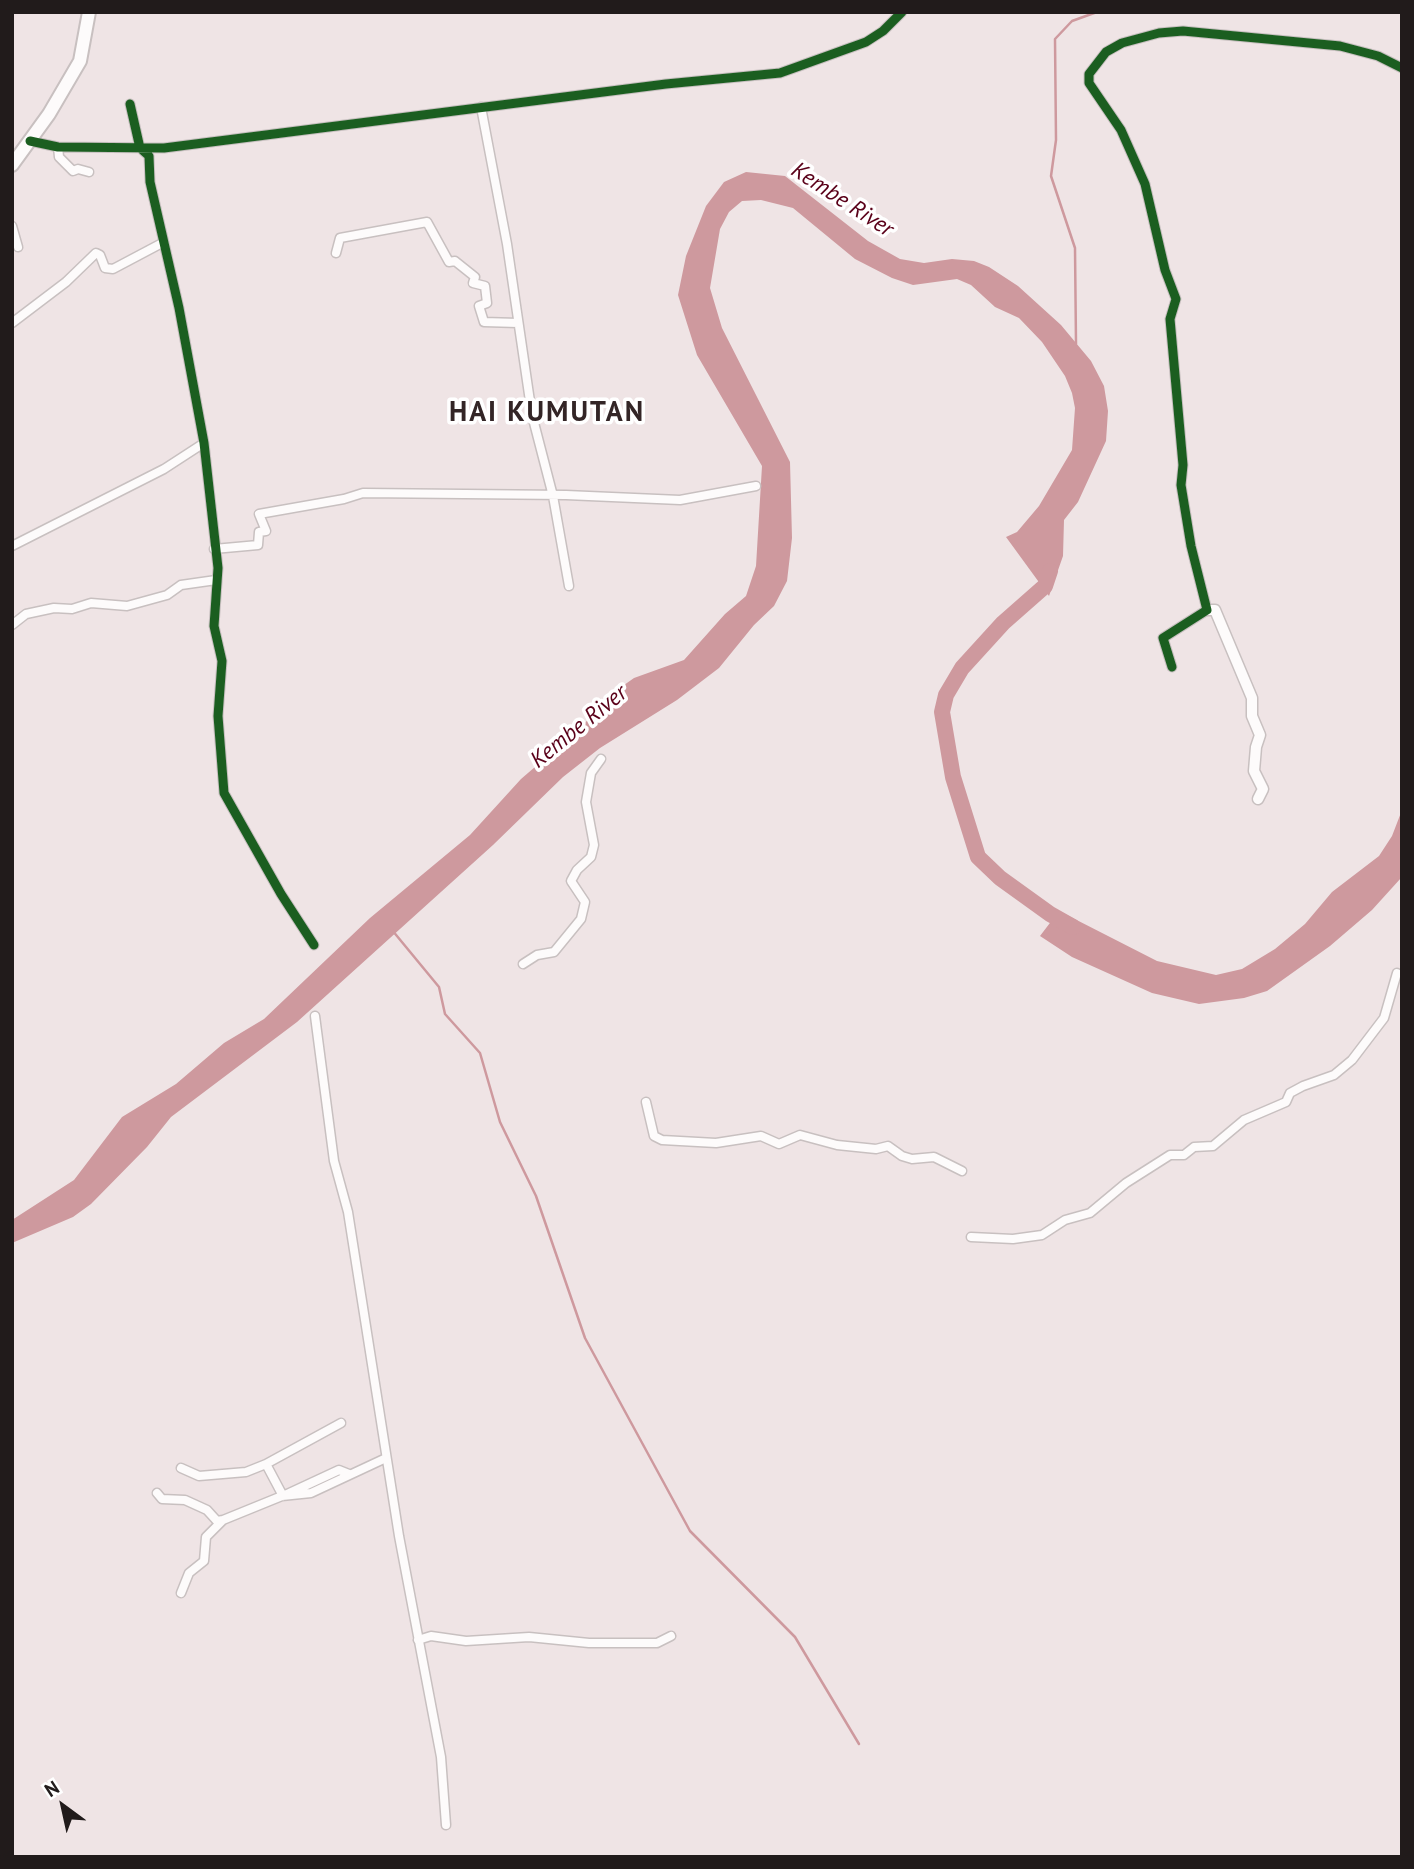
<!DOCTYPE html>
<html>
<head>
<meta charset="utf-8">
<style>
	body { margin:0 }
	#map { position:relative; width:1414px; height:1869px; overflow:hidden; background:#efe4e5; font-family:"PT Sans",sans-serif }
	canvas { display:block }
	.frame { position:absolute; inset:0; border:14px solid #211b1b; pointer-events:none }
	.north { position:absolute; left:28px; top:1771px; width:70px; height:70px; -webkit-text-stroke:5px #fff; paint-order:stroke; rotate:327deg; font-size:19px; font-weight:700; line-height:28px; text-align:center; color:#211b1b }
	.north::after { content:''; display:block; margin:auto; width:24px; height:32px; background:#211b1b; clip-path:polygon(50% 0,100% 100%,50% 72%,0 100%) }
</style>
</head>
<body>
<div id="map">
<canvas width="1414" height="1869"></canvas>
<div class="frame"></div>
<div class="north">N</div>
</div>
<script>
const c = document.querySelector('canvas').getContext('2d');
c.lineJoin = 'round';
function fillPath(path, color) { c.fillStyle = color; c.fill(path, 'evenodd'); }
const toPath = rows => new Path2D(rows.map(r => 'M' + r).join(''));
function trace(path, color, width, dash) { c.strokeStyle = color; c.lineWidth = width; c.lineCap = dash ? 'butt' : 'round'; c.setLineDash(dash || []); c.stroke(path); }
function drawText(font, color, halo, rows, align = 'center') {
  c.font = font + ' "PT Sans",sans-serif'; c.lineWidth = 7; c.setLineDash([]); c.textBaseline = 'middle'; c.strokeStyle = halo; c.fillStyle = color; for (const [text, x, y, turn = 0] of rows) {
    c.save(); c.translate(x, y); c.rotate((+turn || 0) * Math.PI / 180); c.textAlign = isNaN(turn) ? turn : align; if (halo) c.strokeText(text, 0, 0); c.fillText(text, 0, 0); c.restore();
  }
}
fillPath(toPath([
	[746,172,785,176,868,241,900,259,924,263,952,259,974,261,989,267,1018,286,1061,325,1091,361,1104,386,1108,411,1106,441,1078,502,1064,520,1063,556,1049,596,1006,537,1017,532,1039,506,1072,450,1075,408,1072,393,1065,376,1042,342,1019,318,995,307,971,285,957,279,913,285,892,278,855,259,793,208,761,200,742,201,729,212,720,229,710,288,722,328,790,462,792,538,787,581,774,606,754,625,719,668,677,700,600,748,563,777,493,845,297,1022,171,1117,147,1147,91,1204,73,1217,12,1243,12,1220,74,1180,122,1117,176,1084,224,1043,264,1019,370,918,470,835,521,779,578,730,617,690,634,678,684,660,725,614,746,596,756,566,762,466,697,355,678,295,686,256,706,206,724,182],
	[1402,810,1401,878,1372,910,1330,946,1267,991,1244,998,1199,1004,1152,993,1072,957,1040,936,1059,911,1157,961,1216,975,1242,969,1275,949,1305,924,1332,892,1379,856,1392,836]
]), '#ce999e');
trace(toPath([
	[1076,344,1075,248,1051,176,1056,140,1055,39,1072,21,1097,12],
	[392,930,439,987,445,1014,480,1053,500,1122,536,1196,585,1338,690,1531,795,1637,859,1744]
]), '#ce999e', 2.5);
trace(toPath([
	[1050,571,1045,586,1003,623,962,668,946,695,942,712,953,777,978,857,1000,878,1050,914,1073,927]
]), '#ce999e', 16);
const minor = toPath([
	[130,104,140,148,149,156,150,182,179,308,204,443,218,568,214,626,222,661,218,716,224,793,281,894,314,945],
	[481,107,507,244,532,415,553,496,569,586],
	[30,141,58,147,164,148,666,84,780,73,866,42,883,31,902,12],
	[58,147,59,157,73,171,78,169,89,172],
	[12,226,18,247],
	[336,253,340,238,427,222,449,262,455,261,475,277,473,283,485,286,487,303,479,306,484,322,518,323],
	[12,323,66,282,96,253,100,255,105,268,113,269,164,242],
	[12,546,164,469,204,443],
	[214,549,258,545,259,532,266,531,259,514,344,499,363,493,566,495,680,500,756,486],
	[12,625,26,614,54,608,72,609,91,603,127,606,167,595,181,585,216,580],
	[1172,667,1163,638,1207,610,1191,546,1181,485,1183,465,1170,319,1176,299,1165,270,1145,184,1121,130,1089,83,1089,74,1106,52,1122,43,1159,33,1183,31,1340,46,1378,56,1402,68],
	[523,964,537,955,554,952,581,919,585,902,571,881,577,870,591,857,594,845,586,802,591,773,601,759],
	[315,1016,334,1161,348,1212,399,1536,441,1757,446,1825],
	[646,1102,654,1136,662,1140,716,1143,761,1136,779,1144,800,1135,837,1145,876,1149,888,1146,902,1156,912,1159,934,1157,962,1171],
	[971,1237,1013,1239,1042,1235,1065,1220,1090,1213,1126,1183,1170,1155,1184,1155,1194,1147,1213,1146,1244,1120,1286,1102,1290,1093,1303,1086,1334,1075,1352,1060,1384,1018,1397,973],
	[266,1464,341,1423],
	[181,1468,199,1476,246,1472,266,1464,283,1496,339,1470,349,1474],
	[157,1493,162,1499,185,1500,207,1510,217,1521,223,1520],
	[181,1593,189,1573,204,1561,206,1537,223,1520,282,1496,311,1493,386,1458],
	[418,1640,431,1636,466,1641,529,1637,589,1643,657,1643,671,1636]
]);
const tertiary = toPath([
	[1207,610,1215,610,1252,698,1252,716,1260,735,1256,747,1254,771,1263,789,1258,799]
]);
const primary = toPath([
	[12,165,49,114,80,61,89,12]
]);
trace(minor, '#c8c0c0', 11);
trace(tertiary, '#c8c0c0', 13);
trace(primary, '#c8c0c0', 16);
trace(minor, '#fdfbfb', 8);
trace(tertiary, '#fdfbfb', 10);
trace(primary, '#fdfbfb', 12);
trace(toPath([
	[130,104,140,148,149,156,150,182,179,308,204,443,218,568,214,626,222,661,218,716,224,793,281,894,314,945],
	[30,141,58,147,164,148,666,84,780,73,866,42,883,31,902,12],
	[1172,667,1163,638,1207,610,1191,546,1181,485,1183,465,1170,319,1176,299,1165,270,1145,184,1121,130,1089,83,1089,74,1106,52,1122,43,1159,33,1183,31,1340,46,1378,56,1402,68]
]), '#1b5e20', 9);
drawText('italic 23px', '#5a0019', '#fff', [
	["Kembe River",842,200,33],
	["Kembe River",579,727,-39]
]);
c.letterSpacing = '2px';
drawText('bold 28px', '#332526', '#fff', [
	["HAI KUMUTAN",547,413]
]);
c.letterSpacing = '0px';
</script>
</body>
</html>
